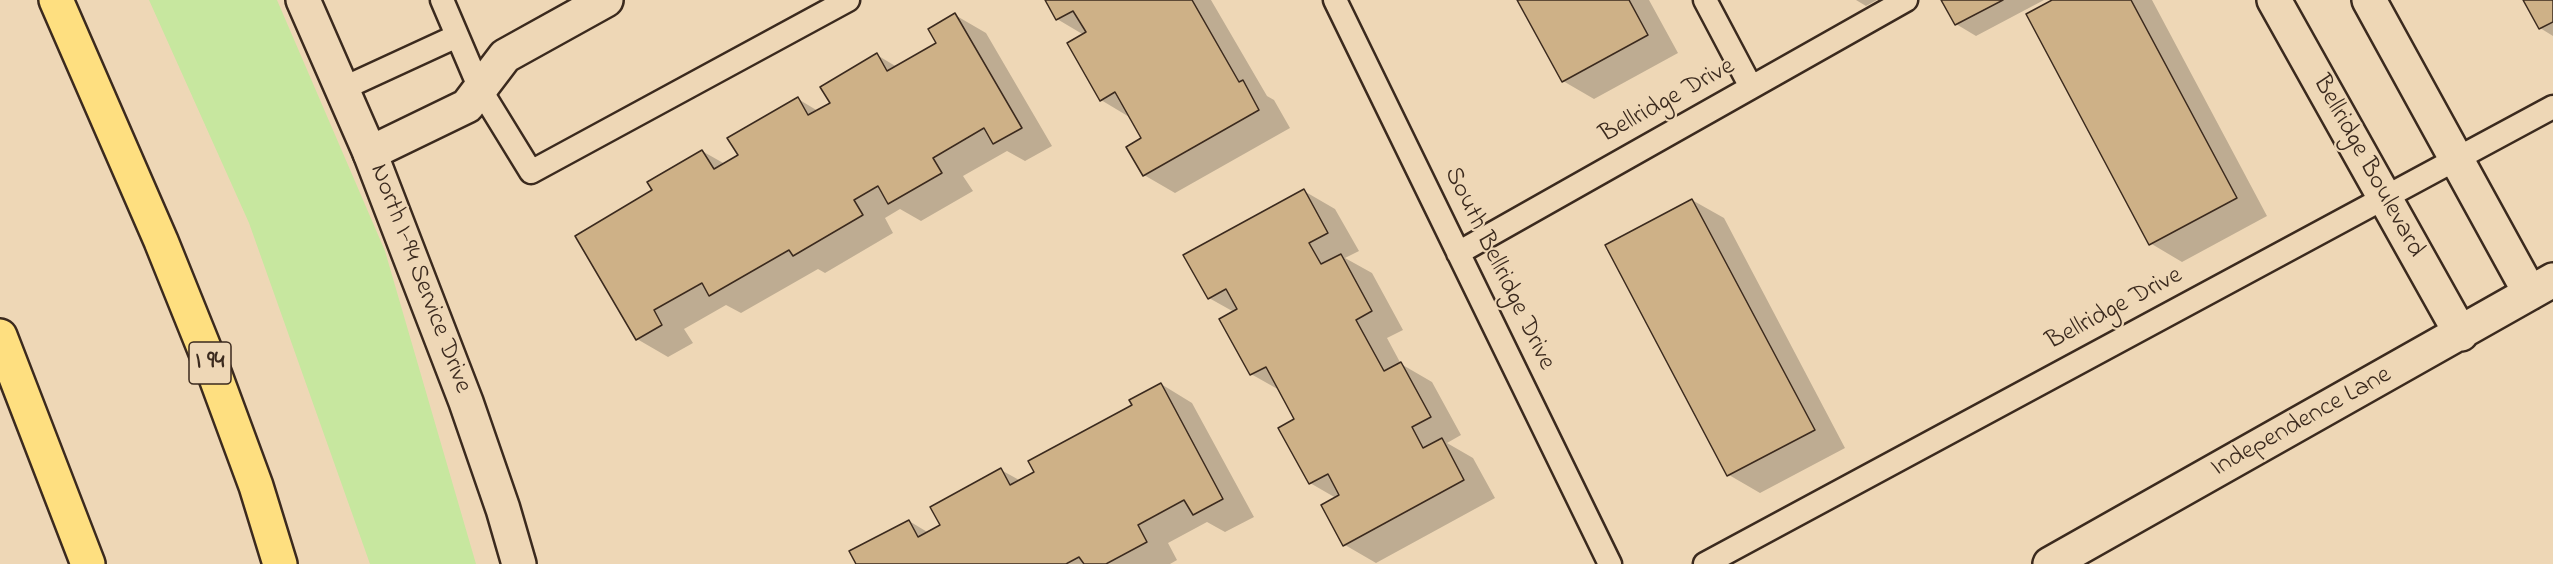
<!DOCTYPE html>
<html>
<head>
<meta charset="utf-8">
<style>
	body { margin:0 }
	canvas { display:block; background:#eed7b6 }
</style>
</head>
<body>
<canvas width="2553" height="564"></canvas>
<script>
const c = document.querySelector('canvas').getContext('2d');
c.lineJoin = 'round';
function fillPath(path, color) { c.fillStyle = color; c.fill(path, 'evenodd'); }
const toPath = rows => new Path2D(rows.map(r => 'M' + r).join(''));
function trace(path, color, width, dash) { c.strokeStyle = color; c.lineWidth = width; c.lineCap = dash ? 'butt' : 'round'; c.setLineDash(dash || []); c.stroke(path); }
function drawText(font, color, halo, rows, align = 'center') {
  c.font = font + ' "Indie Flower",sans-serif'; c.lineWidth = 4.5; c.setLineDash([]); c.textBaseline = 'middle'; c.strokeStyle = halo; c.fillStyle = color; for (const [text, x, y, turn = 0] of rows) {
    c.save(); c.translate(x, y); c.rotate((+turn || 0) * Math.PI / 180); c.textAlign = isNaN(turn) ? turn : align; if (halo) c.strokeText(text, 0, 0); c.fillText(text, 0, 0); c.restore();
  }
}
fillPath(toPath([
	[149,0,277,0,385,251,476,564,370,564,249,223]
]), '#c7e79f');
fillPath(toPath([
	[1046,0,1211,0,1267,96,1274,100,1290,128,1175,193,1144,175,1143,139,1131,118,1101,100,1084,35,1057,19],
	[1519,0,1649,0,1678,53,1594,99,1563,81],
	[1856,0,1877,0,1866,6],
	[1943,0,2044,0,1976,36,1956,24],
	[2055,0,2152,0,2267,216,2182,262,2150,243],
	[2525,0,2553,0,2553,36,2540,28],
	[955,15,986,33,1052,146,1025,161,1007,151,963,176,973,191,921,221,900,209,885,218,893,233,825,273,818,269,741,313,726,305,684,329,693,343,668,357,637,339,654,191,702,151,725,164,740,155,798,99,818,111,832,103,877,55,897,67,938,43],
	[1304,191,1335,209,1359,251,1345,258,1372,273,1403,330,1387,338,1401,364,1432,382,1461,435,1447,443,1473,458,1495,498,1376,563,1345,545,1336,498,1310,483,1280,428,1296,420,1281,391,1251,374,1234,312,1209,298],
	[1692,200,1724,218,1845,448,1760,493,1729,475],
	[1161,384,1192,403,1254,517,1225,532,1207,522,1168,543,1177,560,1170,564,858,564,909,521,929,533,942,526,1001,470,1021,481,1134,406]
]), '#0003');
const building = toPath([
	[1045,0,1192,0,1239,82,1243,80,1259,110,1143,176,1126,147,1141,138,1115,92,1100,101,1067,43,1086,32,1073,11,1056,20,1045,0],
	[1517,0,1629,0,1648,35,1562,82,1517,0],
	[1941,0,2003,0,1955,25,1941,0],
	[2052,0,2131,0,2237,198,2149,245,2026,14,2052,0],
	[2523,0,2553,0,2553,22,2539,29,2523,0],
	[955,13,1022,128,993,144,984,128,933,158,942,173,888,204,878,186,854,200,863,215,793,256,789,250,709,296,702,283,654,310,662,325,636,340,575,236,652,190,647,182,702,150,714,169,738,155,727,138,798,97,808,115,830,103,820,87,877,53,887,71,936,43,928,29,955,13],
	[1304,189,1328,233,1309,243,1321,264,1341,254,1372,311,1356,320,1384,371,1401,362,1431,417,1412,427,1423,448,1442,438,1464,480,1343,546,1321,505,1339,495,1328,474,1309,484,1278,428,1294,419,1266,367,1250,375,1219,319,1237,309,1226,289,1208,299,1183,255,1304,189],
	[1692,199,1815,430,1727,476,1605,245,1692,199],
	[1161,383,1223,499,1193,515,1184,500,1138,525,1147,542,1106,564,1084,564,1079,557,1066,564,856,564,849,551,909,520,918,537,940,525,930,507,1001,468,1010,485,1034,472,1028,461,1132,405,1129,400,1161,383]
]);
fillPath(building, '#ceb187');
trace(building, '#3b2a1e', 1.5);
const lane = toPath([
	[442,0,480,89,531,172,848,0],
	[1335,0,1610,564],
	[1705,0,1751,87],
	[342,89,457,36],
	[1458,253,1906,0],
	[1705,564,2553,107]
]);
const street = toPath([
	[2274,0,2461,334],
	[2369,0,2530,293],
	[370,153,467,106,505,56,606,0],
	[2050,564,2553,280]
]);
const secondary = toPath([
	[303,0,370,153,466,402,503,509,519,564]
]);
const highway = toPath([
	[56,0,161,241,215,375,256,486,280,564],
	[0,336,88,564]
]);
trace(lane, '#3b2a1e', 27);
trace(street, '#3b2a1e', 38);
trace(secondary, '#3b2a1e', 38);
trace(highway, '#3b2a1e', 38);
trace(lane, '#eed7b6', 22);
trace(street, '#eed7b6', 33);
trace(secondary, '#eed7b6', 33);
trace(highway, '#fedf80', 33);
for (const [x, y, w] of [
	[210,363,42]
]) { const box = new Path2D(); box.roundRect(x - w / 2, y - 21, w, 42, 4.5); c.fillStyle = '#eed7b6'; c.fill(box); trace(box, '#3b2a1e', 1.5); }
drawText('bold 24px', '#3b2a1e', null, [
	["I 94",210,363]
]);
drawText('26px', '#3b2a1e', '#eed7b6', [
	["Bellridge Drive",1668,102,-29],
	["Bellridge Boulevard",2367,167,61],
	["South Bellridge Drive",1498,269,64],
	["North I-94 Service Drive",419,279,69],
	["Bellridge Drive",2115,310,-28],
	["Independence Lane",2302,423,-29]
]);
</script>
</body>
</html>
